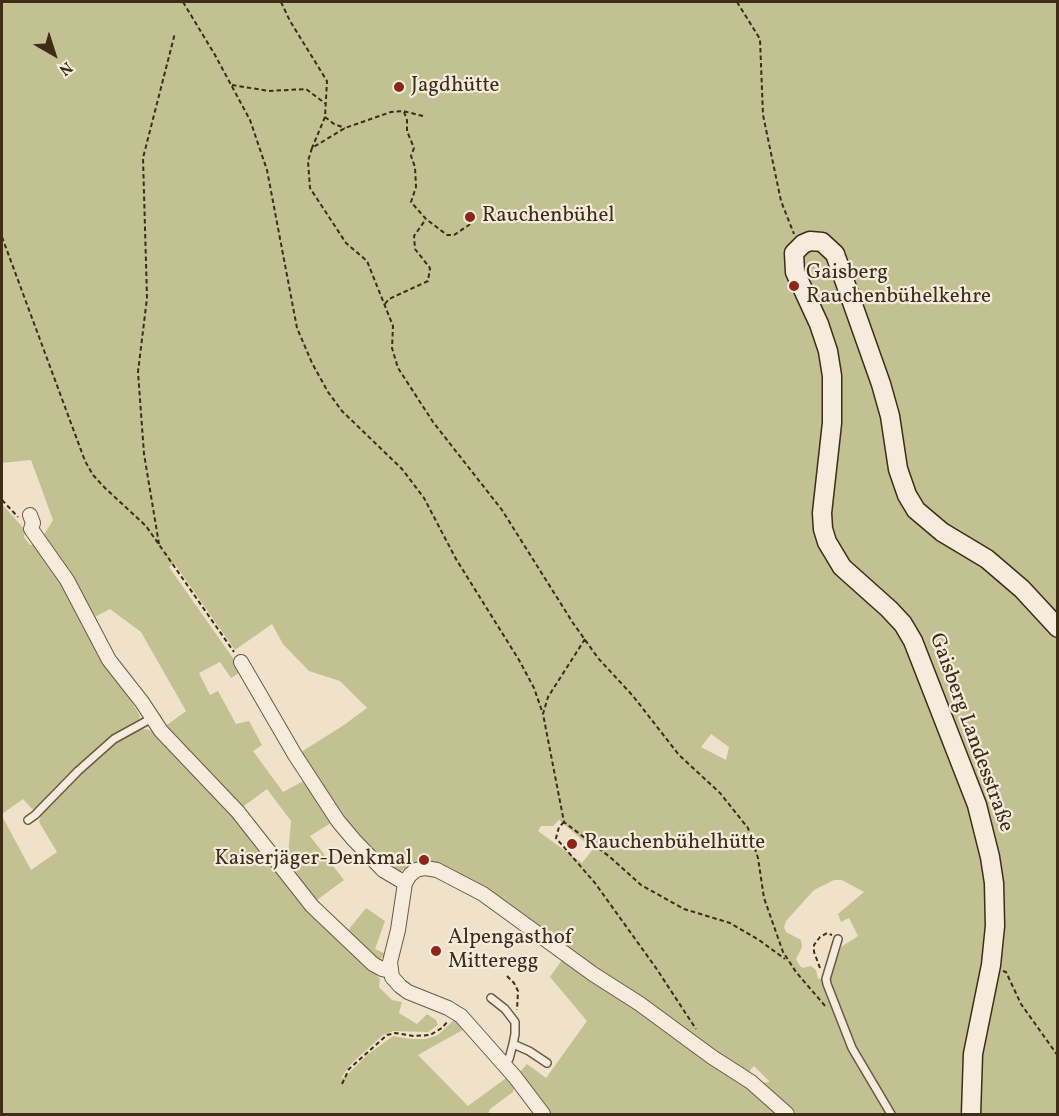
<!DOCTYPE html>
<html>
<head>
<meta charset="utf-8">
<style>
	body { margin:0 }
	#map { position:relative; width:1059px; height:1116px; overflow:hidden; background:#f0e2ca; font-family:Vollkorn,serif }
	canvas { display:block }
	.frame { position:absolute; inset:0; border:3px solid #3f2c16; pointer-events:none }
	.north { position:absolute; left:24px; top:24px; width:60px; height:60px; -webkit-text-stroke:4px #f5ecdd; paint-order:stroke; rotate:141deg; font-size:16px; font-weight:700; line-height:24px; text-align:center; color:#3f2c16 }
	.north::after { content:''; display:block; margin:auto; width:21px; height:27px; background:#3f2c16; clip-path:polygon(50% 0,100% 100%,50% 72%,0 100%) }
</style>
</head>
<body>
<div id="map">
<canvas width="1059" height="1116"></canvas>
<div class="frame"></div>
<div class="north">N</div>
</div>
<script>
const c = document.querySelector('canvas').getContext('2d');
c.lineJoin = 'round';
function fillPath(path, color) { c.fillStyle = color; c.fill(path, 'evenodd'); }
const toPath = rows => new Path2D(rows.map(r => 'M' + r).join(''));
function trace(path, color, width, dash) { c.strokeStyle = color; c.lineWidth = width; c.lineCap = dash ? 'butt' : 'round'; c.setLineDash(dash || []); c.stroke(path); }
function drawText(font, color, halo, rows, align = 'center') {
  c.font = font + ' Vollkorn,serif'; c.lineWidth = 4.5; c.setLineDash([]); c.textBaseline = 'middle'; c.strokeStyle = halo; c.fillStyle = color; for (const [text, x, y, turn = 0] of rows) {
    c.save(); c.translate(x, y); c.rotate((+turn || 0) * Math.PI / 180); c.textAlign = isNaN(turn) ? turn : align; if (halo) c.strokeText(text, 0, 0); c.fillText(text, 0, 0); c.restore();
  }
}
fillPath(toPath([
	[2,2,1057,2,1057,1114,788,1114,761,1083,770,1082,754,1066,746,1075,716,1050,706,1048,506,905,412,866,396,873,351,833,298,754,344,725,367,708,340,681,309,671,283,644,272,624,235,650,174,563,169,567,242,671,231,678,220,662,199,673,210,695,218,691,236,724,249,721,262,745,253,751,283,792,307,779,334,821,310,836,344,880,313,903,296,881,288,856,291,821,267,789,240,809,163,728,186,711,141,632,110,609,91,619,42,538,53,520,31,460,2,463],
	[711,734,729,747,726,760,701,747],
	[559,820,593,849,582,863,538,831,541,826,553,826],
	[834,880,842,880,864,892,838,914,841,922,849,918,858,936,841,947,831,976,818,979,816,970,811,966,803,968,800,966,796,959,802,947,801,940,786,932,784,927,786,921,814,890],
	[2,504,25,530,24,537,30,545,37,545,49,559,140,716,139,719,111,736,80,764,37,808,32,809,23,799,2,814],
	[145,729,157,732,164,738,340,937,380,979,379,987,392,1000,402,1002,399,1013,417,1024,427,1014,436,1020,438,1025,428,1032,393,1031,383,1035,351,1064,341,1078,345,1077,367,1055,393,1036,411,1039,426,1039,438,1035,454,1020,461,1022,466,1028,418,1055,468,1106,509,1076,515,1082,513,1092,490,1109,488,1114,2,1114,2,816,31,870,57,852,39,822,41,815,70,783,120,739,134,730],
	[366,908,385,921,375,949,386,954,379,960,373,959,345,934],
	[564,957,732,1074,781,1114,548,1114,518,1074,527,1064,546,1078,587,1021,550,977]
]), '#c1c192');
const lane = toPath([
	[28,820,35,815,78,771,114,739,152,718],
	[838,939,826,979,827,984,852,1048,891,1114],
	[491,998,505,1009,515,1022,515,1034,513,1044,509,1059,504,1064],
	[513,1044,529,1051,547,1063]
]);
const street = toPath([
	[30,515,33,523,31,529,67,580,109,660,142,702,161,731,238,812,312,906,373,964,382,969,390,971],
	[241,662,295,755,338,821,354,840,383,870,405,883],
	[543,1114,515,1077,461,1016,448,1008,408,992,400,986,392,977,390,962,398,930,405,883,410,875,416,870,425,868,437,870,483,894,593,974,640,1004,712,1057,751,1082,787,1114]
]);
const secondary = toPath([
	[971,1114,973,1054,991,965,995,926,994,883,990,857,977,805,913,641,903,624,889,609,842,567,827,542,823,529,822,513,832,423,832,376,828,351,819,324,795,272,794,253,803,244,810,241,822,242,835,254,881,384,890,416,898,469,907,495,916,510,942,532,987,559,1022,589,1058,628]
]);
trace(lane, '#6b5a43', 10);
trace(street, '#6b5a43', 16);
trace(secondary, '#3f2c16', 21);
trace(toPath([
	[183,2,215,55,250,120,267,170,297,328,312,363,328,392,342,411,402,469,424,498,456,559,519,660,534,688,543,714],
	[281,2,290,21,327,81,325,117,312,148],
	[737,2,760,39,763,115,781,201,794,234],
	[232,85,269,91,306,89,326,104],
	[404,112,407,120,407,131,414,148,411,156,415,167,416,187,411,202,426,219,447,235,454,235,469,225,472,221,470,217],
	[423,116,403,111,391,112,345,128,312,148,308,161,310,188,346,243,367,261,393,326,392,348,398,368,433,422,502,510,573,623,598,658,633,696,679,755,720,793,748,828,758,858,764,898,783,952,796,972,826,1007],
	[325,117,334,124,345,128],
	[2,237,85,461,93,475,105,488,146,526,234,652],
	[385,304,389,299,428,281,430,268,415,249,414,236,426,219],
	[2,500,18,517],
	[159,544,144,454,138,372,147,298,143,158,175,33],
	[585,639,548,697,543,714,564,822,610,857,641,885,684,909,730,923,759,940,785,959],
	[564,822,559,827,556,838,595,883,656,968,696,1029],
	[820,968,814,952,814,945,820,937,827,933,832,935],
	[1003,971,1006,972,1021,1004,1058,1056],
	[507,976,514,983,518,991,517,1010],
	[342,1084,349,1069,387,1035,395,1033,414,1036,430,1035,442,1028,448,1021]
]), '#3f2c16', 2, [4.5, 3]);
trace(lane, '#f5ecdd', 7);
trace(street, '#f5ecdd', 14);
trace(secondary, '#f5ecdd', 18);
for (const [x, y, r, color] of [
	[399,87,6,"#8f2418"],
	[470,217,6,"#8f2418"],
	[794,286,6,"#8f2418"],
	[572,844,6,"#8f2418"],
	[424,860,6,"#8f2418"],
	[436,951,6,"#8f2418"]
]) { const dot = new Path2D(); dot.arc(x, y, r, 0, 2 * Math.PI); c.fillStyle = color; c.fill(dot); trace(dot, '#f5ecdd', 2); }
drawText('21px', '#3f2c16', '#f5ecdd', [
	["Jagdhütte",411,87],
	["Rauchenbühel",482,217],
	["Gaisberg",806,274],
	["Rauchenbühelkehre",806,298],
	["Rauchenbühelhütte",584,844],
	["Kaiserjäger-Denkmal",412,860,"right"],
	["Alpengasthof",448,939],
	["Mitteregg",448,963]
], 'left');
drawText('21px', '#3f2c16', '#f5ecdd', [
	["Gaisberg Landesstraße",970,733,70]
]);
</script>
</body>
</html>
